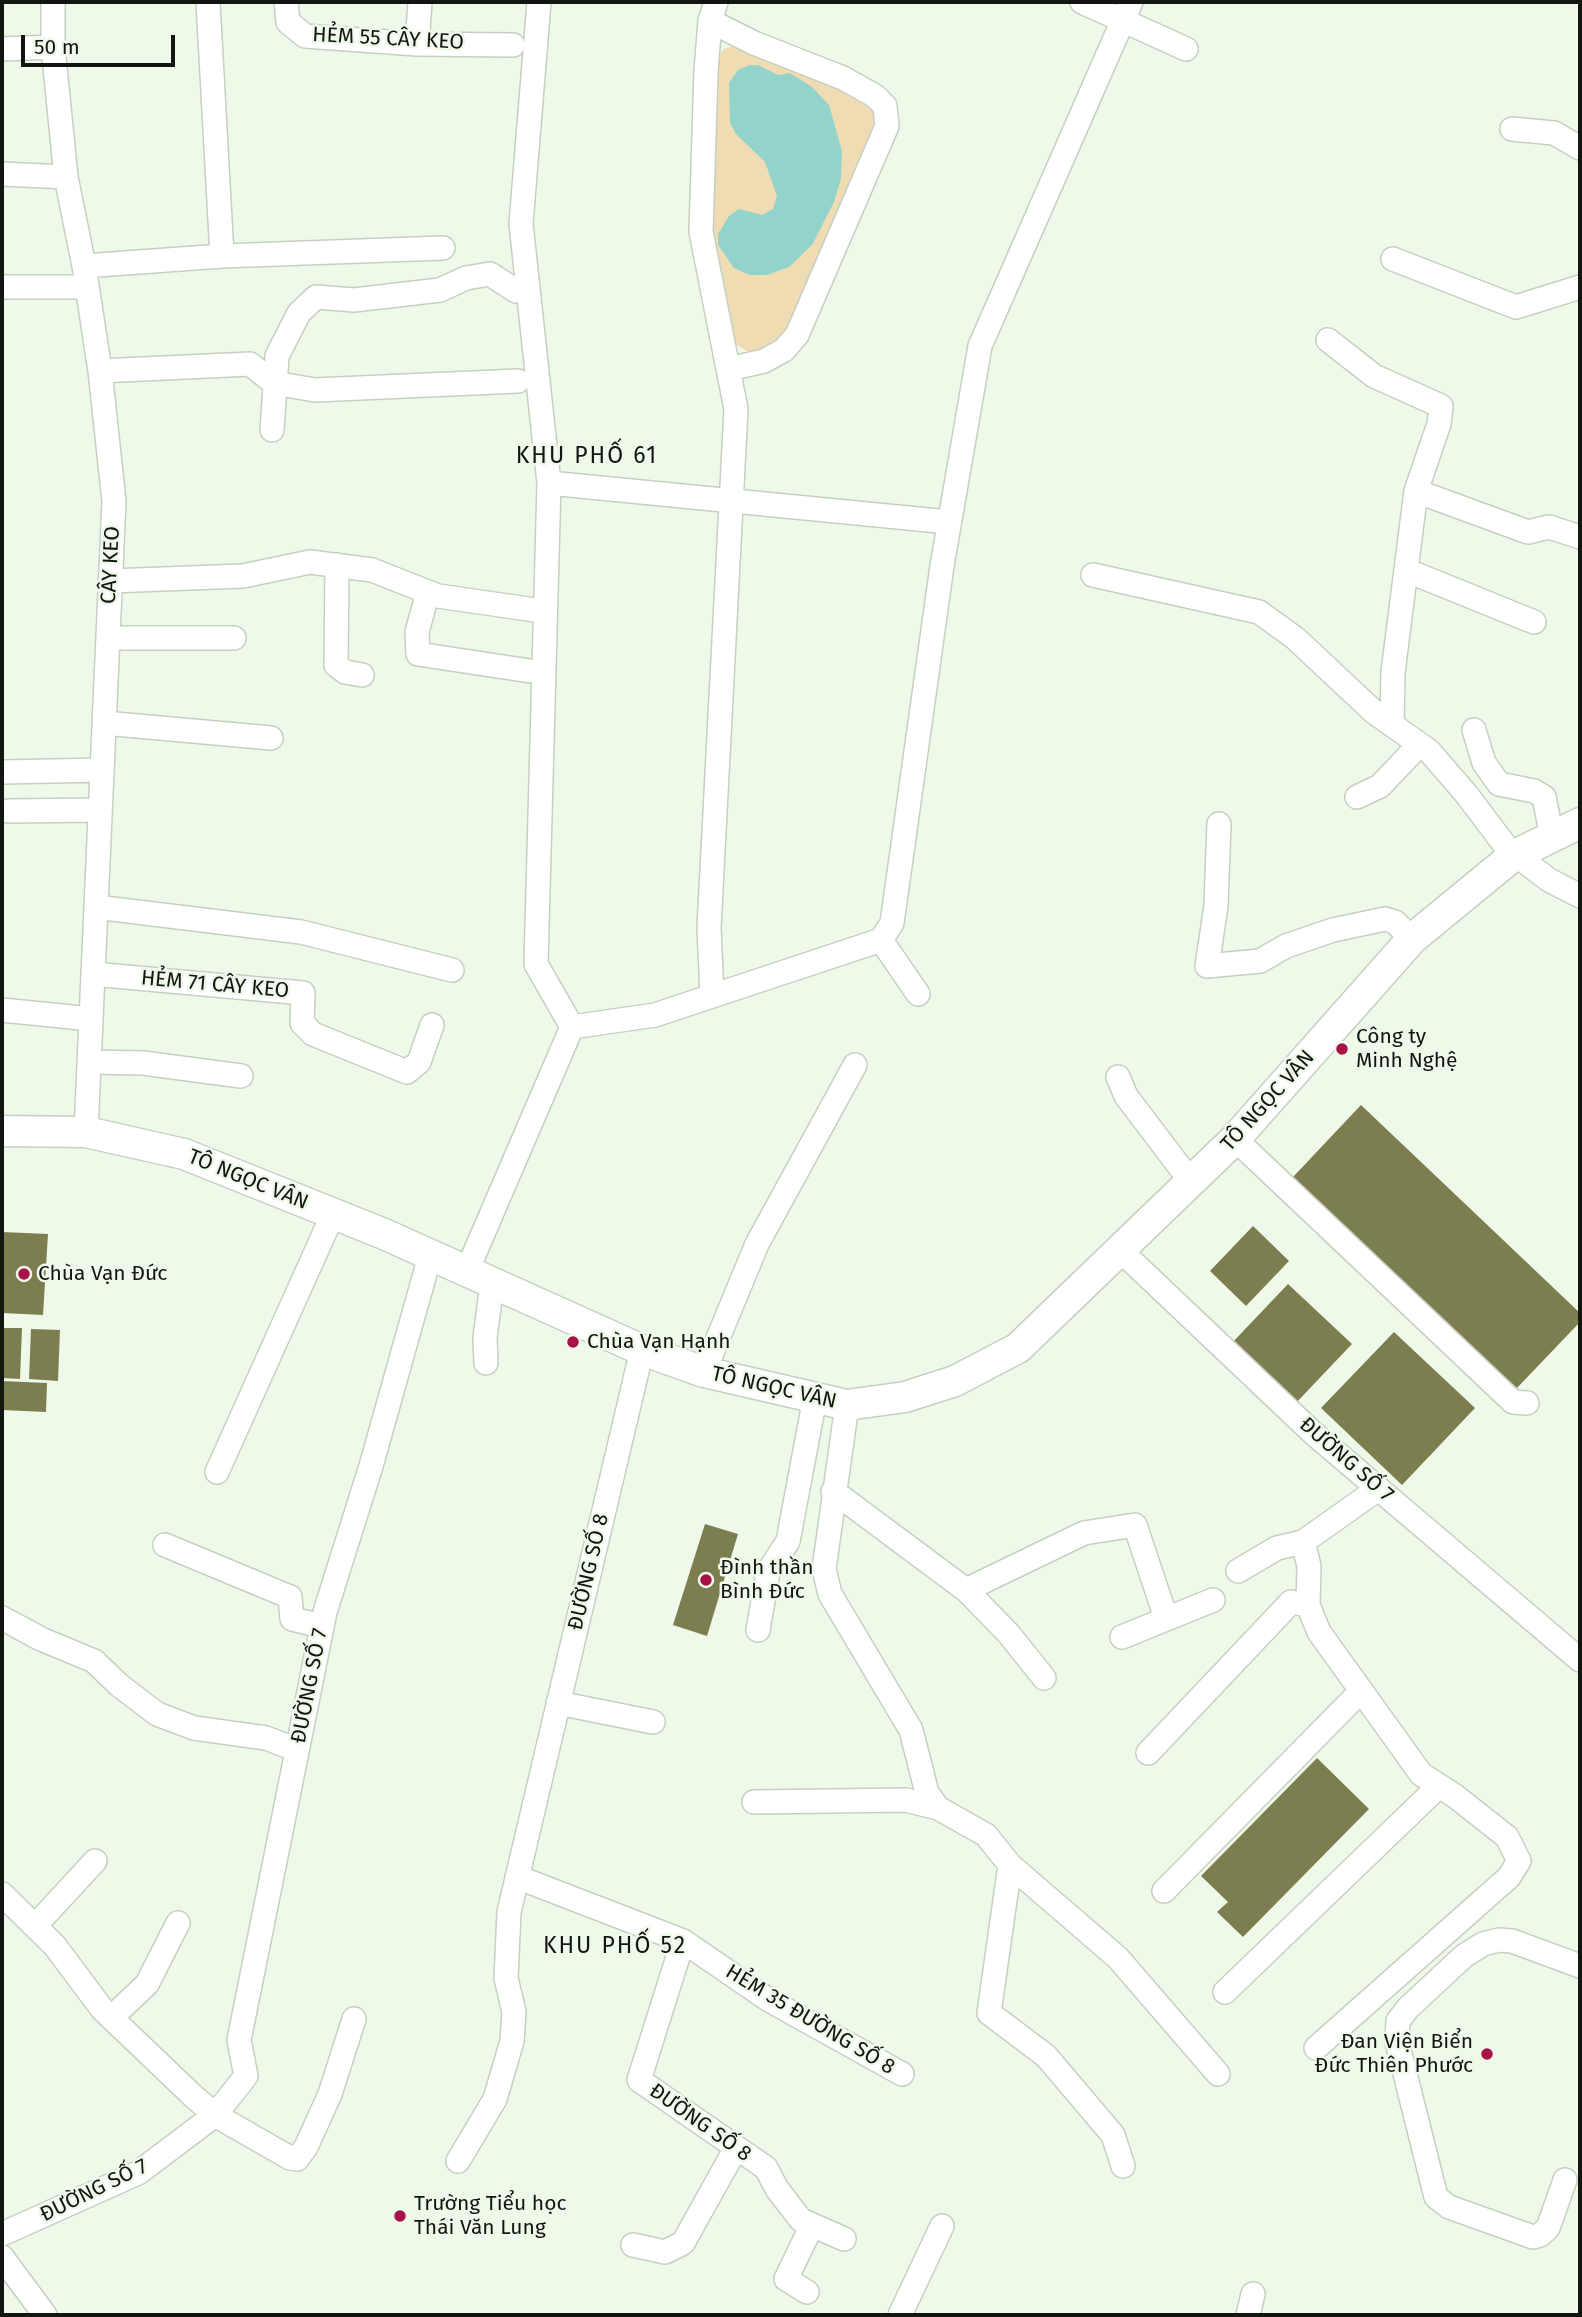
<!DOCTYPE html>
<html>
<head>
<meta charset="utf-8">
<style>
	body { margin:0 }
	#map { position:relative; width:1582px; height:2317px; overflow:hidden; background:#eff9ea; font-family:"Fira Sans",sans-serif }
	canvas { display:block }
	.frame { position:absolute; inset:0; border:4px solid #121611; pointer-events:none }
	.scale { position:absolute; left:21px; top:35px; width:154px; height:32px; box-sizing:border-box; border:4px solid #121611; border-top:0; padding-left:9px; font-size:21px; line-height:24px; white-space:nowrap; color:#121611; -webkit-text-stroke:5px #eff9ea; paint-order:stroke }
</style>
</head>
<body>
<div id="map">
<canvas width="1582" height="2317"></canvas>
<div class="frame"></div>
<div class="scale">50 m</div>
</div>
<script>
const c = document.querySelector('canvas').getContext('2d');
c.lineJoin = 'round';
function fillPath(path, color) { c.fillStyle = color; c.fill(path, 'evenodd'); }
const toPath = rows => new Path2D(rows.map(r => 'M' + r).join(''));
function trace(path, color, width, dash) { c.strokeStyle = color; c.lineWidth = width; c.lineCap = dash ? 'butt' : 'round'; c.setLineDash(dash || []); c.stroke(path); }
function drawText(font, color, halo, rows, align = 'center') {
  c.font = font + ' "Fira Sans",sans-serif'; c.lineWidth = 5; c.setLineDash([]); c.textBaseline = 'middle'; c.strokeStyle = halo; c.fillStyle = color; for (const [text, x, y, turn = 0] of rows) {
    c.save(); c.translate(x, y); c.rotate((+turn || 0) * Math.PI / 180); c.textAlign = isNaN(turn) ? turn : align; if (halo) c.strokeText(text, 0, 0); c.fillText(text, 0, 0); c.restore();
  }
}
fillPath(toPath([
	[737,45,852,91,878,115,870,148,783,340,753,355,731,341,708,226,715,60,724,49]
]), '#f0dcb3');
fillPath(toPath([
	[749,65,758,65,778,75,790,73,812,87,829,105,842,151,841,179,834,202,812,245,789,267,767,275,750,275,734,268,718,245,718,234,729,216,739,209,762,215,773,209,777,196,765,162,736,134,730,123,729,83,738,70]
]), '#92d3cb');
fillPath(toPath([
	[1361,1105,1580,1313,1580,1322,1516,1389,1293,1177],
	[1253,1226,1289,1261,1246,1306,1210,1271],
	[2,1232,48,1234,43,1315,2,1313],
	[1288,1284,1352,1344,1294,1405,1230,1345],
	[2,1328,22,1328,20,1379,2,1378],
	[31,1329,60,1330,58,1381,29,1379],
	[1394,1332,1475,1408,1402,1485,1321,1408],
	[2,1381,47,1383,46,1412,2,1410],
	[705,1524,738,1534,707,1636,673,1625],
	[1317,1758,1369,1809,1243,1937,1217,1912,1228,1902,1201,1876]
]), '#7c7e4f');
const minor = toPath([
	[53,2,53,47,66,177,84,266,100,371,114,501,86,1132],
	[208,2,222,256],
	[286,2,288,22,305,36,417,44,513,45],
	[539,2,521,224,549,483,949,522],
	[1082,2,1186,49],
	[710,21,754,43,843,78,875,96,885,106,887,126,797,335,784,350,764,361,729,369],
	[417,44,420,2],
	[2,49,53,47],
	[1512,129,1554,133,1580,148],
	[2,174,66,177],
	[1393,259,1516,307,1580,287],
	[84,266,222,256,443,248],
	[2,287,87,287],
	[1328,340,1374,376,1441,406,1439,424,1416,491,1393,672,1392,725],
	[100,371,250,364,274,383,315,390,518,381],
	[272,430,277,356,299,313,316,297,354,300,440,290,466,278,490,274,516,291],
	[549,483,536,964,572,1027],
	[1416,491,1528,532,1549,527,1580,537],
	[337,565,336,665,345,672,362,675],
	[1408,571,1534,622],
	[1093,575,1259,612,1295,638,1374,712,1429,751,1467,795,1513,856],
	[110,581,243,576,310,562,372,570,438,596,535,610],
	[428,592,417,632,418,654,530,671],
	[108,638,234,638],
	[104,723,271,738],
	[1474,730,1484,763,1499,784,1534,791,1544,797,1552,837],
	[2,772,102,770],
	[1357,797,1380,786,1419,745],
	[9,811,100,810],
	[1219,824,1216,906,1207,966,1260,961,1286,946,1333,930,1385,919,1395,922,1412,939],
	[1516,855,1549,880,1580,896],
	[96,907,301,932,452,970],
	[881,940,918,994],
	[93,974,303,993,302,1023,313,1034,407,1072,419,1062,432,1025],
	[712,995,709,928,736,409,701,232,706,71,710,21,716,2],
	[2,1010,91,1019],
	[89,1062,143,1063,241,1076],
	[1118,1077,1126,1096,1192,1183],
	[1235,1139,1513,1402,1527,1403],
	[1121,1251,1313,1433,1580,1660],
	[466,1273,572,1027,655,1015,881,940,892,923,942,566,980,346,1131,2],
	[486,1363,485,1338,492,1284],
	[704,1372,757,1244,855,1065],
	[847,1405,824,1569,830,1594,911,1730,927,1793,938,1808,986,1835,1010,1865,989,2013,1046,2056,1113,2135,1123,2166],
	[217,1472,333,1214],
	[833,1491,966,1590,1084,1533,1135,1525,1166,1618],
	[1303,1542,1309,1566,1308,1605,1319,1632,1421,1774,1455,1796,1507,1837,1519,1861,1509,1877,1316,2048],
	[165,1545,290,1597,292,1619,322,1626],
	[1238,1571,1277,1548,1303,1542,1378,1489],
	[966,1590,1008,1633,1044,1678],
	[2,1618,41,1639,94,1661,119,1685,157,1714,194,1728,266,1738,297,1750],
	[758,1630,768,1572,788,1541,815,1398],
	[1122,1637,1213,1600],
	[558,1703,653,1722],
	[1148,1753,1291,1602,1308,1605],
	[754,1802,906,1800,938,1808],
	[1010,1865,1118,1958,1218,2074],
	[517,1877,683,1941,639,2080,766,2168,777,2189,801,2220,844,2239],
	[1164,1891,1361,1691],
	[2,1894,55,1946,102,2009,192,2095,215,2115,290,2158,297,2159,306,2147,330,2094,354,2019],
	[35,1926,95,1861],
	[683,1941,769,2000,902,2074],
	[1225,1992,1439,1786],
	[111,2018,147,1984,178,1923],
	[458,2161,495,2099,512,2041,514,2012,506,1978,509,1912,642,1350],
	[1565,2180,1548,2228,1540,2235,1533,2237,1449,2207,1436,2197,1397,2042,1398,2021,1408,2008,1464,1956,1483,1944,1499,1940,1512,1941,1580,1966],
	[2,2234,138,2173,215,2115,246,2076,239,2040,325,1612,371,1466,430,1256],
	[633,2245,665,2252,683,2243,736,2148],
	[2,2257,45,2315],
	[807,2292,786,2279,812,2225],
	[900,2315,942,2226],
	[1248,2315,1253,2294]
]);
const major = toPath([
	[2,1131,86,1132,184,1154,384,1234,642,1350,704,1372,847,1405,905,1397,955,1381,1018,1348,1235,1139,1412,939,1513,856,1580,823]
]);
trace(minor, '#c6d0c2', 26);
trace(major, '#c6d0c2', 33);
trace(minor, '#fff', 23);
trace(major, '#fff', 30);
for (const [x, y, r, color] of [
	[1342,1049,7,"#a71247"],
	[24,1274,7,"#a71247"],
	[573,1342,7,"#a71247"],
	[706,1580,7,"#a71247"],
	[1487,2054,7,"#a71247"],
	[400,2216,7,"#a71247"]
]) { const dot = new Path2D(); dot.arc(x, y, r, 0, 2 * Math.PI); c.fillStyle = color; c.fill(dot); trace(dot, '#eff9ea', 2.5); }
drawText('21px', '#121611', '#eff9ea', [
	["HẺM 55 CÂY KEO",388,39,3],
	["CÂY KEO",111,565,-87],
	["HẺM 71 CÂY KEO",215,985,5],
	["TÔ NGỌC VÂN",1268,1101,-48],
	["TÔ NGỌC VÂN",248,1180,22],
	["TÔ NGỌC VÂN",774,1388,13],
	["ĐƯỜNG SỐ 7",1346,1460,41],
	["ĐƯỜNG SỐ 8",589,1572,-77],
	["ĐƯỜNG SỐ 7",310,1686,-79],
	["HẺM 35 ĐƯỜNG SỐ 8",810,2020,31],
	["ĐƯỜNG SỐ 8",700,2123,35],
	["ĐƯỜNG SỐ 7",94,2191,-26]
]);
drawText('21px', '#121611', '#eff9ea', [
	["Công ty",1356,1037],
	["Minh Nghệ",1356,1061],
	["Chùa Vạn Đức",38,1274],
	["Chùa Vạn Hạnh",587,1342],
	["Đình thần",720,1568],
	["Bình Đức",720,1592],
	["Đan Viện Biển",1473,2042,"right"],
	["Đức Thiên Phước",1473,2066,"right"],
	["Trường Tiểu học",414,2204],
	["Thái Văn Lung",414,2228]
], 'left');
c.letterSpacing = '2px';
drawText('23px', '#121611', '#eff9ea', [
	["KHU PHỐ 61",587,457],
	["KHU PHỐ 52",615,1947]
]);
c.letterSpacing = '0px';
</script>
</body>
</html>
